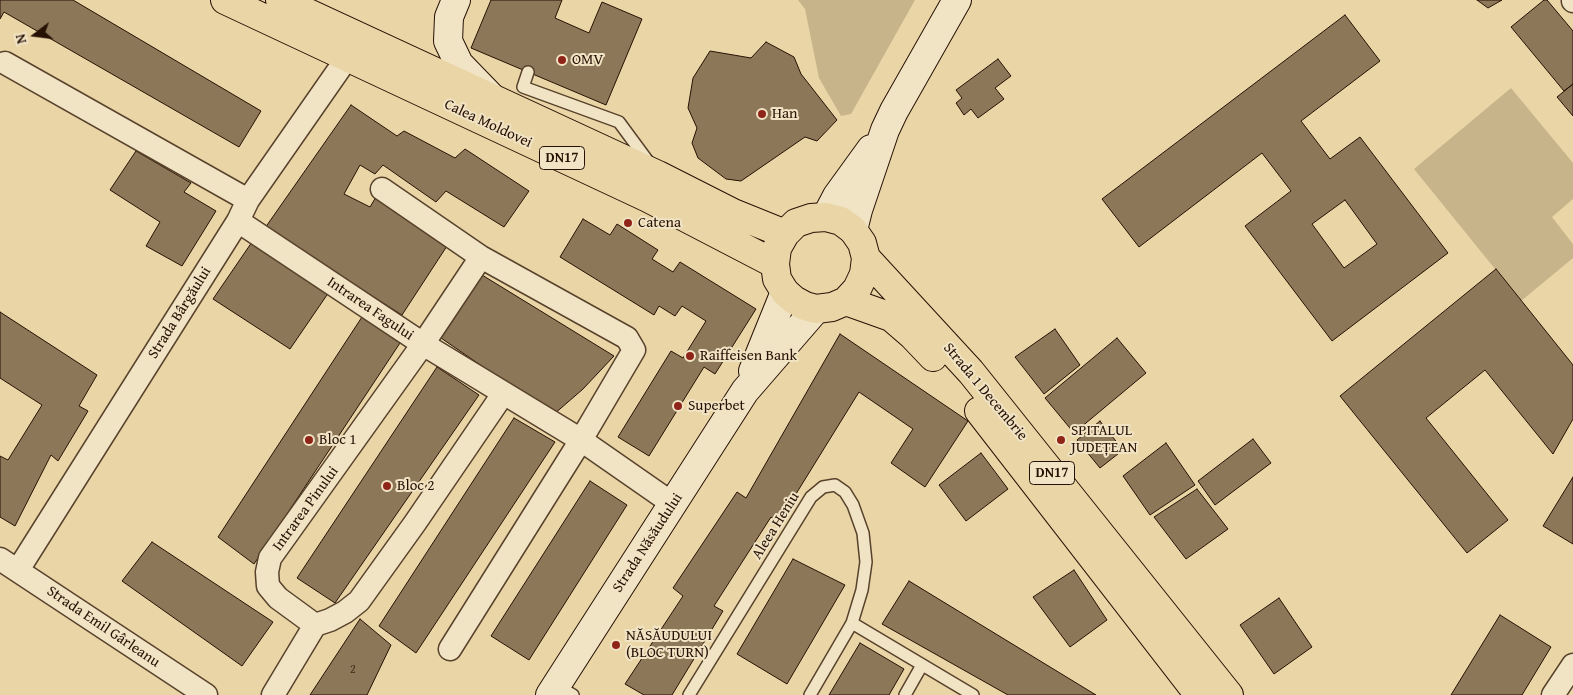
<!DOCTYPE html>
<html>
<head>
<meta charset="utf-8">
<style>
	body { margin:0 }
	#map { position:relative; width:1573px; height:695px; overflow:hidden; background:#e9d5a6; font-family:"Gentium Book Plus",serif }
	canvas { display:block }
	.north { position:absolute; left:10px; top:10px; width:50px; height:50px; -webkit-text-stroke:4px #f1e4c5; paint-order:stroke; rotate:255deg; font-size:14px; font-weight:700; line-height:20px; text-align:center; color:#271104 }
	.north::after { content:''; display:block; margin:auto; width:18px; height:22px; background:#271104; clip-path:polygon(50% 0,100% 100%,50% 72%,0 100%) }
</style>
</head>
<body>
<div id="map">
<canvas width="1573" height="695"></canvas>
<div class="north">N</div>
</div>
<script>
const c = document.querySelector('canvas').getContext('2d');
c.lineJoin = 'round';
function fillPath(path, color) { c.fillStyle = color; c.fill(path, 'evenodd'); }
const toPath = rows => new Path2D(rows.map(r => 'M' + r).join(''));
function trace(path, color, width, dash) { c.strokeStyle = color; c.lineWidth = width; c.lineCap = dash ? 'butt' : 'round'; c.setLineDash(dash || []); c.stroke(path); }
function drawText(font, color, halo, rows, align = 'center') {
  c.font = font + ' "Gentium Book Plus",serif'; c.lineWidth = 4; c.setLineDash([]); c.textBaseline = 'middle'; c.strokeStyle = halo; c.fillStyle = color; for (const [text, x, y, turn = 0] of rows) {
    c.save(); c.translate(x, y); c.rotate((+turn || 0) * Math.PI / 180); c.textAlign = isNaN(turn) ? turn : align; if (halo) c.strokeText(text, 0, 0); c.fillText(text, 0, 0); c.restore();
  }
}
fillPath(toPath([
	[798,0,915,0,851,114,841,116,819,78,805,9],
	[1511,88,1573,163,1573,199,1552,217,1573,244,1573,258,1521,301,1414,169]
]), '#c8b48a');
const building = toPath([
	[0,0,73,0,261,111,239,147,4,12,0,19,0,0],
	[491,0,562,0,555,18,589,33,602,2,642,19,606,105,471,48,491,0],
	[1477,0,1502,0,1488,8,1477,0],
	[1544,0,1547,0,1573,31,1573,84,1564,91,1511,27,1544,0],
	[1345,15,1380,61,1301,121,1330,159,1360,137,1448,253,1332,341,1245,226,1291,191,1262,153,1139,247,1102,199,1345,15],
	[1345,200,1377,244,1344,268,1312,224,1345,200],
	[766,42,794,57,801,74,837,120,817,141,805,137,741,181,726,179,698,158,692,143,697,128,688,108,693,78,710,51,751,58,766,42],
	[998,59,1011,76,995,88,1004,99,978,118,971,109,964,115,956,103,962,98,956,90,998,59],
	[1573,84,1573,116,1557,97,1573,84],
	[351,105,397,136,404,131,455,158,465,149,529,191,504,227,446,191,436,202,383,165,375,174,360,165,344,194,370,207,376,197,447,246,402,315,265,228,351,105],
	[136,151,191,183,184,192,216,211,182,266,146,246,160,222,110,190,136,151],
	[583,219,610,235,617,224,658,250,652,259,673,272,680,262,756,309,715,374,704,367,649,456,618,437,671,351,683,358,706,321,682,306,675,316,659,306,654,315,560,257,583,219],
	[252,242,329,292,290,349,213,299,252,242],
	[1496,269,1573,365,1573,419,1553,454,1485,370,1426,418,1508,520,1467,553,1340,396,1496,269],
	[482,275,614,356,583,389,553,415,441,338,482,275],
	[0,312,97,375,79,406,88,411,58,461,51,455,15,526,0,517,0,456,8,460,42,405,0,378,0,312],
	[362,317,400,343,254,564,218,537,362,317],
	[1055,329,1080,365,1044,394,1015,357,1055,329],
	[840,334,968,421,925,487,891,463,913,429,859,392,778,523,771,517,714,606,723,611,672,695,644,695,625,684,683,596,673,588,737,492,746,498,840,334],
	[1117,338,1146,373,1074,433,1045,398,1117,338],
	[437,367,479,395,335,603,297,578,437,367],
	[514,418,555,442,416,653,379,626,514,418],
	[1100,421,1123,450,1100,468,1077,440,1100,421],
	[1253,439,1271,463,1215,505,1198,481,1253,439],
	[1166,443,1195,485,1150,515,1123,476,1166,443],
	[981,453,1008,489,966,521,939,485,981,453],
	[1573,477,1573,544,1543,526,1573,477],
	[590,481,627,505,529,660,491,636,590,481],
	[1197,489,1228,529,1186,559,1154,517,1197,489],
	[152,542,273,622,242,666,122,581,152,542],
	[793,559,845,585,787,684,737,654,793,559],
	[1074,570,1107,620,1070,647,1033,597,1074,570],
	[909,581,1096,695,1008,695,882,624,909,581],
	[1279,598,1312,647,1274,674,1240,625,1279,598],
	[1500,615,1551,647,1522,695,1451,695,1500,615],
	[360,619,391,645,367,695,310,695,360,619],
	[860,643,904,669,889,695,829,695,860,643]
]);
fillPath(building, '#8c7758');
trace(building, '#271104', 1);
const lane = toPath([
	[528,72,523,87,619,122,650,164],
	[556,685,573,695],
	[689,695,811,497,823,487,835,485,845,492,853,505,863,533,866,562,862,590,852,623,973,695],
	[810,695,852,623],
	[905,695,922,665]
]);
const street = toPath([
	[1573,0,1573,1],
	[5,63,248,200],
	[382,189,481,257],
	[238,221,423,344,581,440,673,504],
	[0,559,206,695],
	[18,570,238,221,248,200,347,58],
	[315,625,330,620,345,612,359,601,415,523,503,394],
	[273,695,315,625,278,598,268,586,267,572,270,558,423,344,481,257,627,338,634,350,581,440,450,649],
	[1553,695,1573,665]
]);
const secondary = toPath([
	[456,0,449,17,448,41,459,64,490,96],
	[826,217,837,196,871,149],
	[853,230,858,210,885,130,894,111,957,0],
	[753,371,785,292],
	[550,695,745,391,816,309]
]);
const primary = toPath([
	[225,0,648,198,775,264],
	[280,0,658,175,733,213,785,234],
	[866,258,864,274,857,289,846,301,832,307,816,309,805,306,794,300,785,292,777,279,775,264,777,248,785,234,796,223,811,218,826,217,841,221,853,230,862,243,866,258,971,372,1229,695],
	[846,301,891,317,913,336,933,357],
	[979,411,1199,695]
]);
trace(lane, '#58422c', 14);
trace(street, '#58422c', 25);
trace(secondary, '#271104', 30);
trace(primary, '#271104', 30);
trace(lane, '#f1e4c5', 11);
trace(street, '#f1e4c5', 22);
trace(secondary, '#f1e4c5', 28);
trace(primary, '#e9d5a6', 28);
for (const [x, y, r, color] of [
	[562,60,5,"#8f2418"],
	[762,114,5,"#8f2418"],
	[628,223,5,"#8f2418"],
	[690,356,5,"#8f2418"],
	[678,406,5,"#8f2418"],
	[309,440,5,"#8f2418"],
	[1061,440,5,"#8f2418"],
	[387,486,5,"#8f2418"],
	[616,645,5,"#8f2418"]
]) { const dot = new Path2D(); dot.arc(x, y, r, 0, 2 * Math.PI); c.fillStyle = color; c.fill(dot); trace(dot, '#f1e4c5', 2); }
drawText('12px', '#402a19', null, [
	["2",353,670]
]);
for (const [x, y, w] of [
	[562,158,45],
	[1052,473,45]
]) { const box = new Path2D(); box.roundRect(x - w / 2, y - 11.5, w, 23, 4); c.fillStyle = '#f1e4c5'; c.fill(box); trace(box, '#271104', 1); }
drawText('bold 14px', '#271104', null, [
	["DN17",562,158],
	["DN17",1052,473]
]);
drawText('15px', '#271104', '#f1e4c5', [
	["OMV",572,60],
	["Han",772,114],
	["Catena",638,223],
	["Raiffeisen Bank",700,356],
	["Superbet",688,406],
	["SPITALUL",1071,431],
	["JUDEȚEAN",1071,448],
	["Bloc 1",319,440],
	["Bloc 2",397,486],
	["NĂSĂUDULUI",626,636],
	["(BLOC TURN)",626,653]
], 'left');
drawText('15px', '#271104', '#f1e4c5', [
	["Calea Moldovei",488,124,25],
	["Intrarea Fagului",370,309,34],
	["Strada Bârgăului",180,313,-58],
	["Strada 1 Decembrie",985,392,50],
	["Intrarea Pinului",306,509,-54],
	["Aleea Heniu",776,526,-58],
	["Strada Năsăudului",648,543,-57],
	["Strada Emil Gârleanu",103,627,34]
]);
</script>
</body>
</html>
